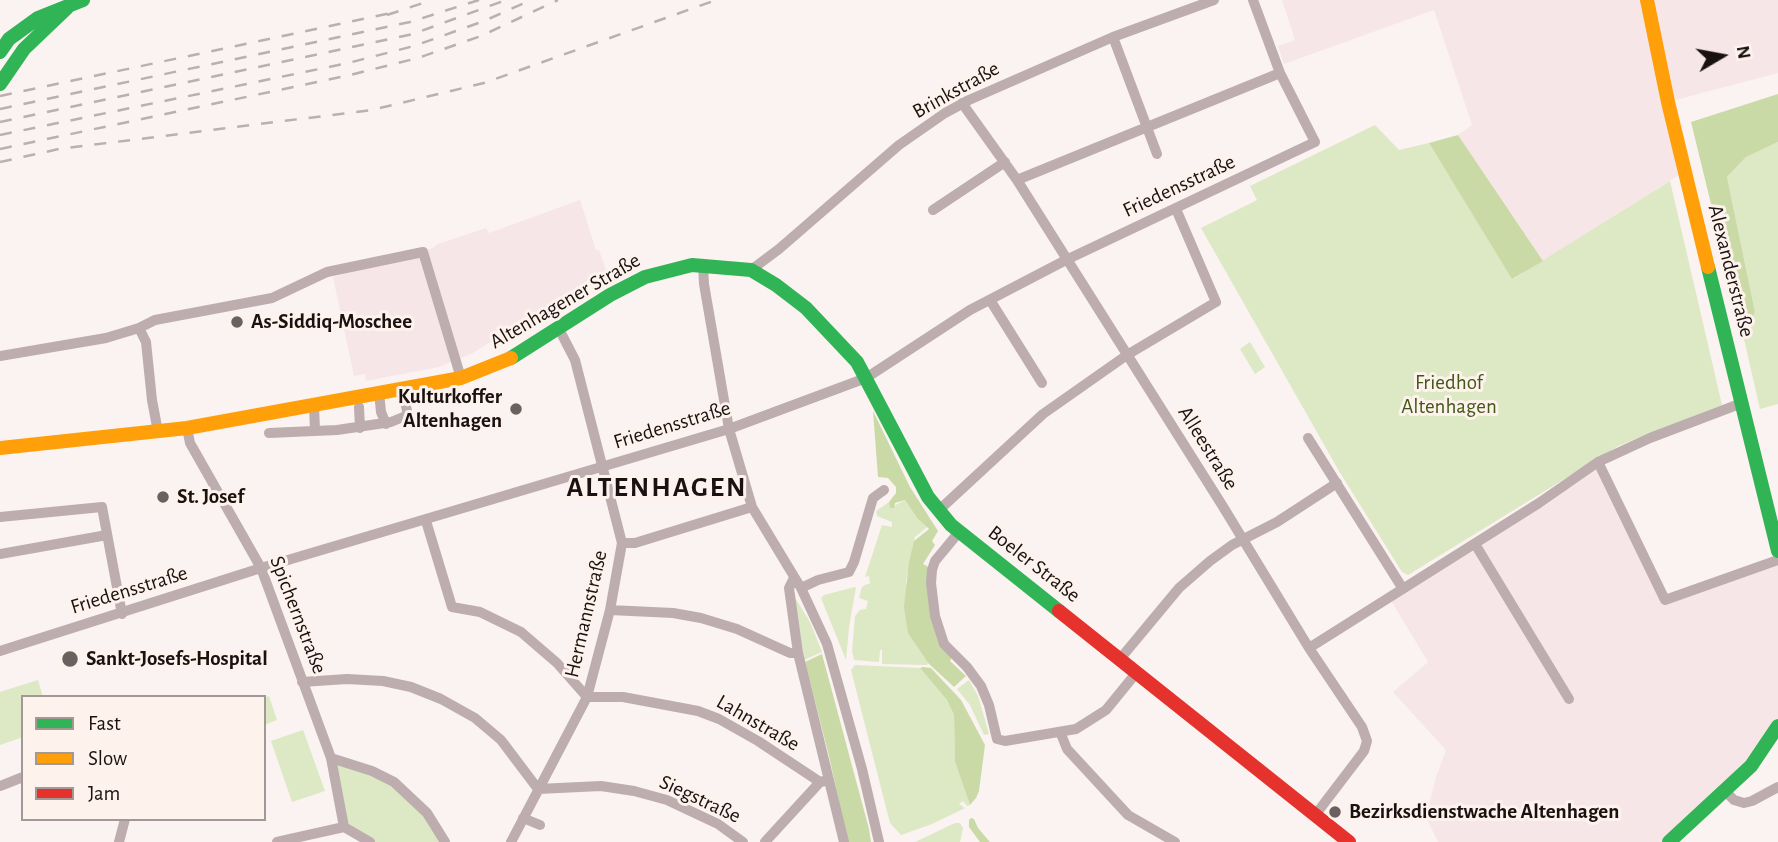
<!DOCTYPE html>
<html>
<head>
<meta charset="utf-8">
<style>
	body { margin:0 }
	#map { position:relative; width:1778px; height:842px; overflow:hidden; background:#faf3f1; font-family:"Alegreya Sans",sans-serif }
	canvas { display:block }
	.legend { position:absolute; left:21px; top:695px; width:245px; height:126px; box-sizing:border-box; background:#fef2ed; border:2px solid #a29895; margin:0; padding:9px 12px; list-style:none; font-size:21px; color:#191210 }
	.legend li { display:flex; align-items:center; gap:14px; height:35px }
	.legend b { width:35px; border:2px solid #a29895 }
	.north { position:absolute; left:1687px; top:21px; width:70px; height:70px; -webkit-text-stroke:5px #fef2ed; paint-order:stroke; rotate:80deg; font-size:19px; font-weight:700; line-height:28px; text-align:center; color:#191210 }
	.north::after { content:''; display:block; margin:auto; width:24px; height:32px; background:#191210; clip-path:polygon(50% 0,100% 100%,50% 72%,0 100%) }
</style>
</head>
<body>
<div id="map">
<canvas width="1778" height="842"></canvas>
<ul class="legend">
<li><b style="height:9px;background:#30b455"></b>Fast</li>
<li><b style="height:9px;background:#ff9f0a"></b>Slow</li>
<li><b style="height:9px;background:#e5322d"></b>Jam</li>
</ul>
<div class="north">N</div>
</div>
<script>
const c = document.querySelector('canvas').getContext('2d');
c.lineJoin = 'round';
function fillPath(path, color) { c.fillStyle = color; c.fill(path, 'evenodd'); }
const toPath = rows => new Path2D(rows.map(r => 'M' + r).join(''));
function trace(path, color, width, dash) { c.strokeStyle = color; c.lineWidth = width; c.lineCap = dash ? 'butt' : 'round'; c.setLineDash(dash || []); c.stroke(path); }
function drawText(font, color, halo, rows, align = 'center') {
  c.font = font + ' "Alegreya Sans",sans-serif'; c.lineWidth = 6; c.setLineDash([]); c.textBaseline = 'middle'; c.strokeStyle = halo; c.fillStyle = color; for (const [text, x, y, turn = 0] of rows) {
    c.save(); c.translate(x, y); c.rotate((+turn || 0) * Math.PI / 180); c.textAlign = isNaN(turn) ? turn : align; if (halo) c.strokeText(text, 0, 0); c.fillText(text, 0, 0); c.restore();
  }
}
fillPath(toPath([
	[1282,0,1778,0,1778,73,1668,102,1685,171,1543,261,1458,135,1472,125,1434,10,1284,64,1278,46,1295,40],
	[580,200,596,250,599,250,608,276,587,281,473,353,439,367,366,381,365,374,354,376,333,277,433,248,438,244,486,228,489,233],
	[1598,462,1665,599,1778,560,1778,726,1771,740,1669,842,1438,842,1426,817,1436,777,1446,750,1393,692,1428,662,1392,602,1403,589]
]), '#f7e6e7');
fillPath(toPath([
	[1375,125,1399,150,1429,143,1513,279,1670,181,1722,405,1618,446,1408,575,1402,572,1339,471,1201,228,1257,200,1250,186],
	[1778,142,1778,404,1760,409,1744,339,1755,312,1727,177,1746,157],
	[1250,342,1265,367,1255,374,1240,349],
	[905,500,917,518,927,527,915,537,906,581,914,642,928,663,927,665,882,664,882,650,880,650,879,662,854,660,852,651,855,616,860,610,866,609,868,601,859,598,862,587,867,584,870,584,869,576,865,577,882,525,892,527,892,522,877,516,876,511,889,502,890,508],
	[855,587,856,587,849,627,846,660,821,598,824,595],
	[794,596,810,622,822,652,804,660],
	[855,665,920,668,947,700,954,715,955,762,970,805,967,806,963,801,959,804,965,808,961,810,932,824,901,835,890,823,851,670],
	[38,680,43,697,23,697,23,737,0,745,0,692],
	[969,680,978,696,989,734,984,735,970,705,957,689],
	[269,696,277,720,264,725,264,698],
	[303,730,325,791,292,802,271,741],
	[331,758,372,771,411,797,445,842,370,842,344,827],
	[955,823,960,823,963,828,960,842,915,842]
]), '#dde8c4');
fillPath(toPath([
	[1778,94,1778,142,1746,157,1727,177,1755,312,1744,339,1691,122],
	[1458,135,1543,261,1512,279,1429,143],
	[873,411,910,487,938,531,932,541,935,545,923,564,929,567,927,585,952,658,950,661,966,676,954,687,928,663,908,633,904,607,909,562,914,541,929,529,917,518,905,500,895,503,894,508,890,508,889,502,896,493,896,487,888,478,878,477],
	[822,654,869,829,871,842,848,842,829,756,805,662],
	[923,667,931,668,961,700,985,745,979,791,976,798,970,805,955,762,954,715,947,700,920,668],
	[971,818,974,819,978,828,990,842,980,842,969,827,969,820]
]), '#cadaa6');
trace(toPath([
	[1113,37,1157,154],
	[962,103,1017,180,1222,505,1309,648,1362,727,1367,741,1364,751,1316,814],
	[1017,180,1280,73],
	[933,210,1005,162],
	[703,265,704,284,729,429,752,507,801,588,827,644,862,769,879,842],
	[751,270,779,249,899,145,945,113,969,100,1113,37,1214,0],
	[990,300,1042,383],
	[139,328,155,320,272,298,327,272,423,252,461,378],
	[0,356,106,338,139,328,146,342,152,400,158,432],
	[379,392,381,412,386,424],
	[314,405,315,431],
	[359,407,360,428],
	[187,428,190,443,261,568,331,758,344,827],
	[269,433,337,430,391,422,408,415,402,389],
	[1308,438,1403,589],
	[1598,462,1665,600,1778,560],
	[938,511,1043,414,1127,355,1216,302,1176,209],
	[0,517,102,507,122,614],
	[426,521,452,607,480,612,521,632,557,663,587,697,623,697,698,711,719,719,758,741,820,782,829,780],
	[959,532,935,561,932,570,931,583,935,616,944,644,967,667,981,686,989,705,997,739,1005,741,1076,729,1106,710,1137,672],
	[622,543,635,543,752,507],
	[1475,544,1569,699],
	[0,554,107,535],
	[794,578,789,588,798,653,844,842],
	[801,588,818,580,849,572,854,562,873,498,884,490],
	[610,610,673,613,701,618,737,629,790,653,798,653],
	[1309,648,1539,503,1598,462,1650,438,1742,403],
	[0,651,261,568,729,429,866,378,970,310,1066,260,1315,142,1280,73,1253,0],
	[1120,659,1179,588,1210,561,1232,545,1277,522,1337,483],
	[302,682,347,679,383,681,411,687,441,699,475,718,501,740,538,789,601,786,634,791,667,800,718,824,743,842],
	[1061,734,1067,749,1128,815,1175,842],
	[331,758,372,771,394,782,427,813,445,842],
	[0,786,23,777],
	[1725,791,1734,800,1744,803,1752,801,1778,787],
	[523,818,540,825],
	[119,842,125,819],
	[277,842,344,827,370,842],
	[511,842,587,697,610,610,622,543,575,360,559,329],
	[765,842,820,782]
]), '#bdadae', 10);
trace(toPath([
	[0,52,9,39,38,18,83,0],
	[0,84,24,49,67,8],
	[1708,267,1778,551],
	[511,358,610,295,645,277,692,265,751,270,776,285,806,308,857,362,928,497,951,525,1059,611],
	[1669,842,1751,766,1778,726]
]), '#30b455', 14);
trace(toPath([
	[1647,0,1668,102,1708,267],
	[0,448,187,428,461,378,511,358]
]), '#ff9f0a', 14);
trace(toPath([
	[1059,611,1349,842]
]), '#e5322d', 14);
trace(toPath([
	[387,15,432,0],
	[0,96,396,12],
	[0,109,410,22,479,0],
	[0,122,413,34,506,0],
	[0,135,348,63,414,46,484,21,531,0],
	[0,149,350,75,418,58,481,36,558,0],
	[0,162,59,149,372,110,484,83,716,0]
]), '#b9b0af', 2.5, [12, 12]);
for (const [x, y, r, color] of [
	[237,322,7,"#68615f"],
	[516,409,7,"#68615f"],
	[163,497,7,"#68615f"],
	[70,659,9,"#68615f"],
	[1335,812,7,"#68615f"]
]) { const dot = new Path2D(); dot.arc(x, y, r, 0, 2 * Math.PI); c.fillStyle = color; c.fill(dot); trace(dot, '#fef2ed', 2.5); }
drawText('21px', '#191210', '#fef2ed', [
	["Brinkstraße",956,90,-29],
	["Friedensstraße",1179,186,-25],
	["Alexanderstraße",1731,271,76],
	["Altenhagener Straße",565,301,-30],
	["Friedensstraße",672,425,-17],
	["Alleestraße",1208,448,58],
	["Boeler Straße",1034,564,38],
	["Friedensstraße",129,590,-17],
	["Hermannstraße",586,614,-77],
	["Spichernstraße",298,615,69],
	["Lahnstraße",758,723,30],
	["Siegstraße",700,799,25]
]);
drawText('bold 21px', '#191210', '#fef2ed', [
	["As-Siddiq-Moschee",251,322],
	["Kulturkoffer",502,397,"right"],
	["Altenhagen",502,421,"right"],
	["St. Josef",177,497],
	["Sankt-Josefs-Hospital",86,659],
	["Bezirksdienstwache Altenhagen",1349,812]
], 'left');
drawText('21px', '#425817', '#fef2ed', [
	["Friedhof",1449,383],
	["Altenhagen",1449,407]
]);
c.letterSpacing = '2px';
drawText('bold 28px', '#191210', '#fef2ed', [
	["ALTENHAGEN",657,488]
]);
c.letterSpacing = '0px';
</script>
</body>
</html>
